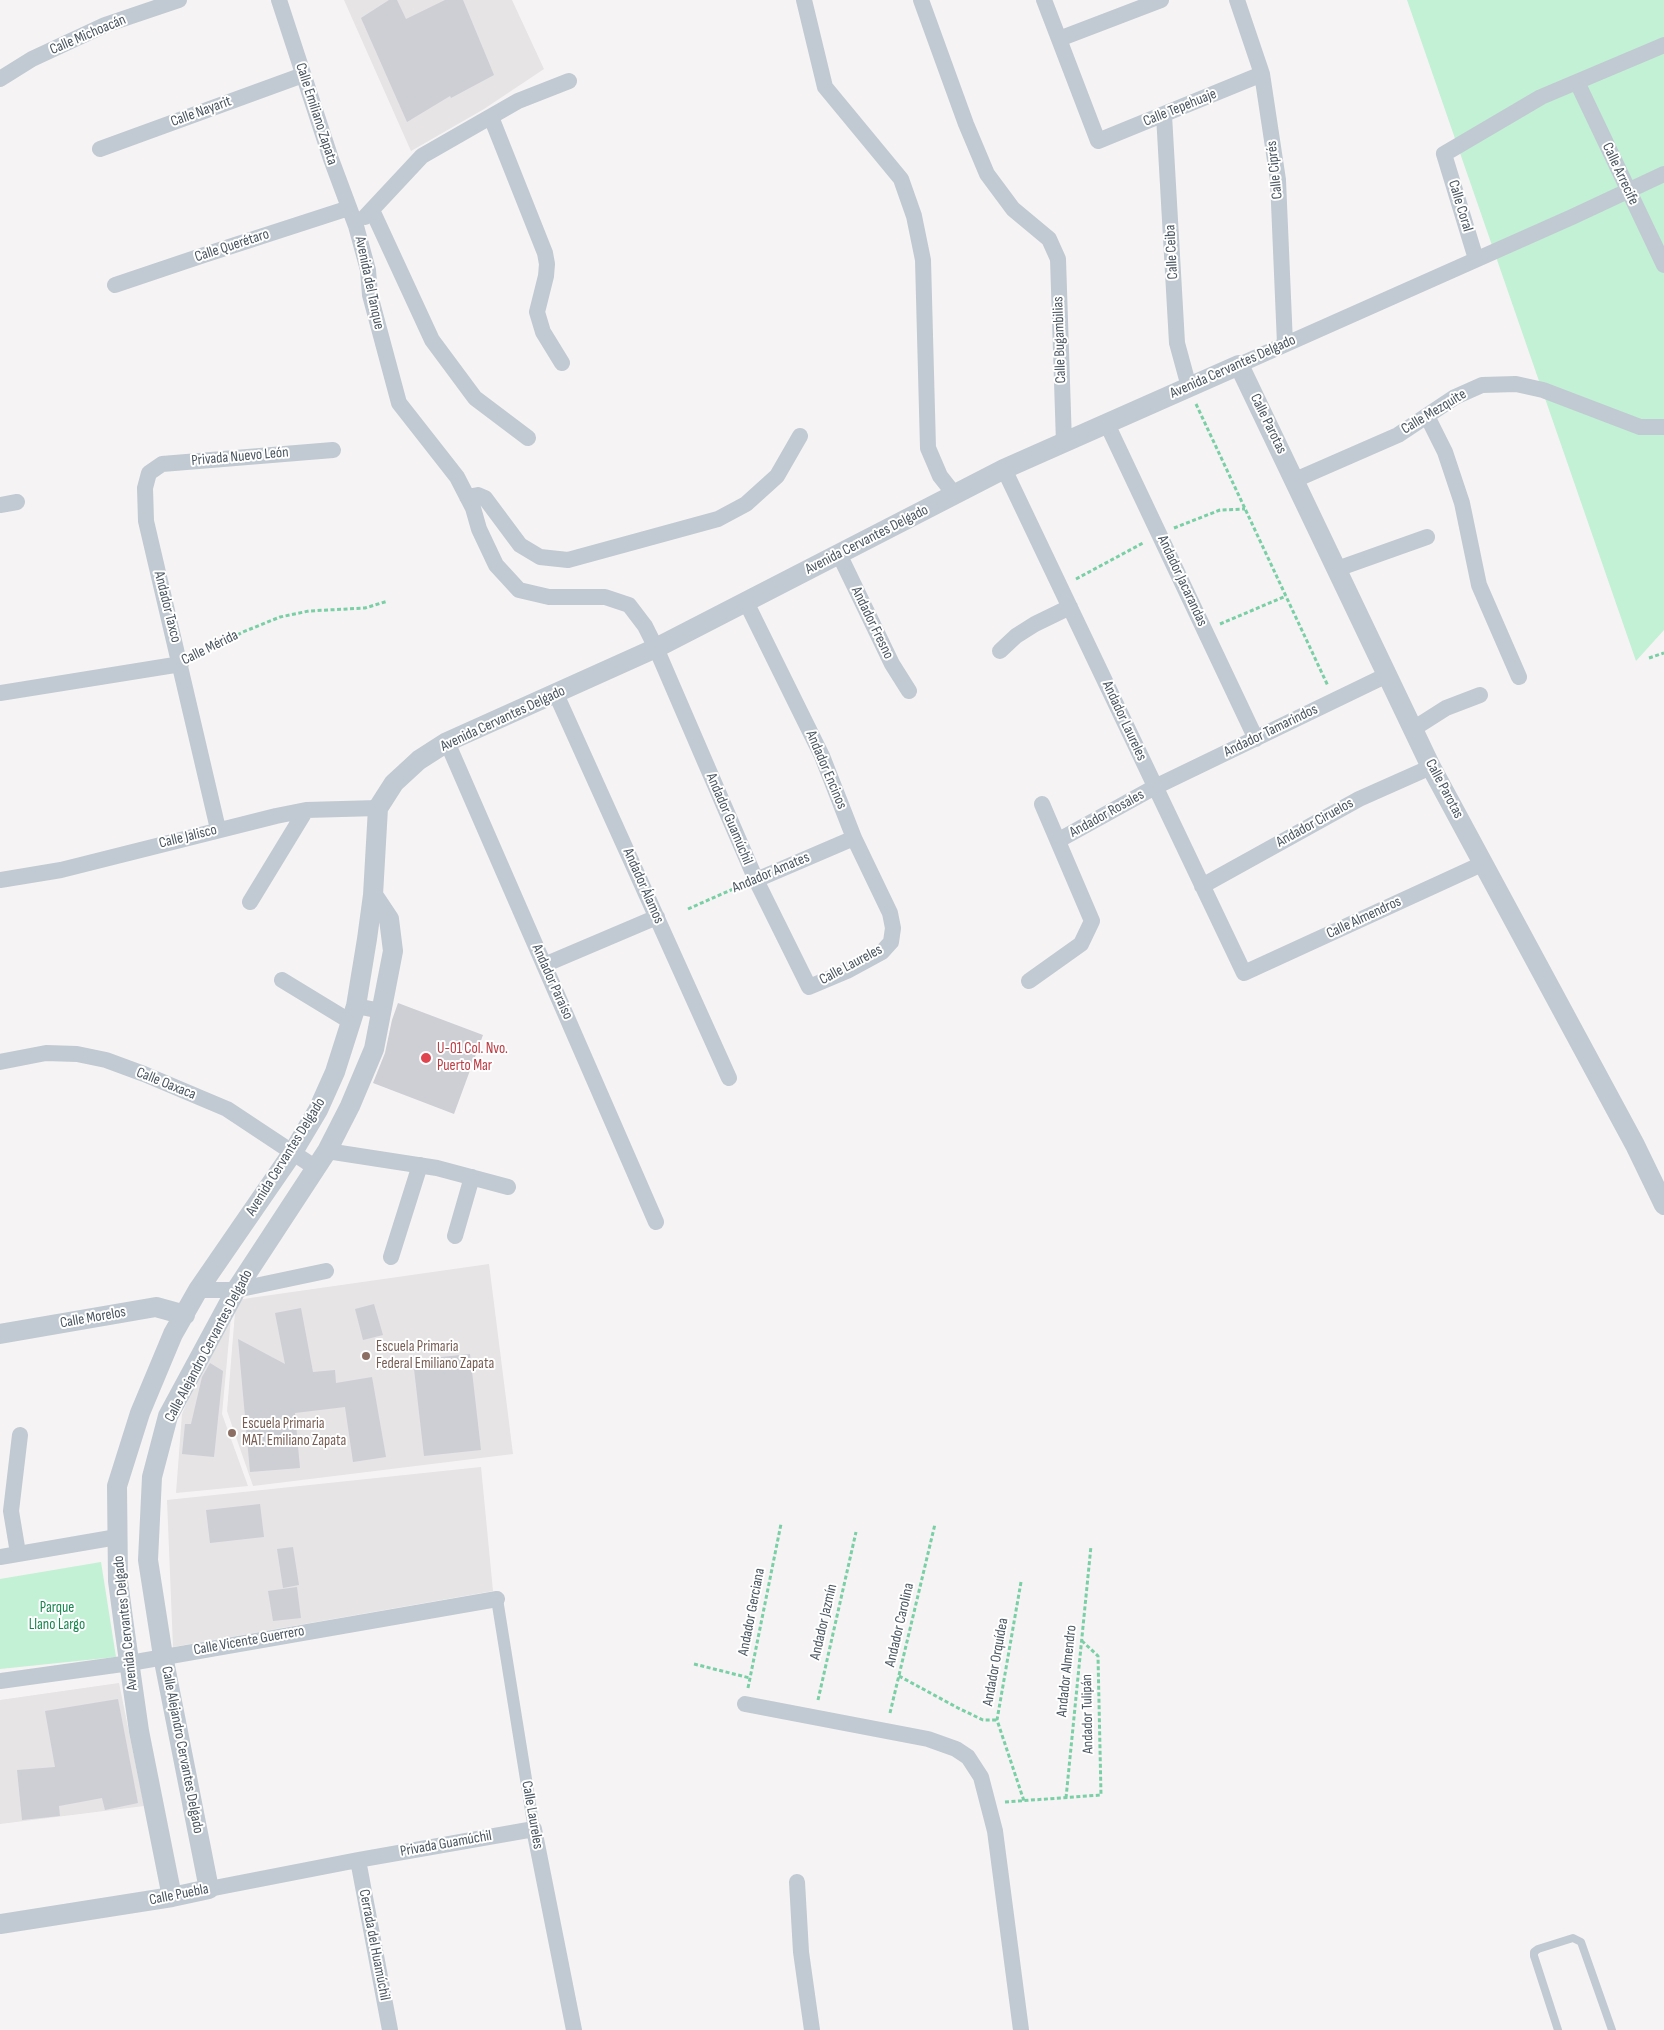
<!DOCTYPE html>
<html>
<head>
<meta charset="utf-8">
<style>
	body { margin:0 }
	canvas { display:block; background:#f5f3f3 }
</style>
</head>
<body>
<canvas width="1664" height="2030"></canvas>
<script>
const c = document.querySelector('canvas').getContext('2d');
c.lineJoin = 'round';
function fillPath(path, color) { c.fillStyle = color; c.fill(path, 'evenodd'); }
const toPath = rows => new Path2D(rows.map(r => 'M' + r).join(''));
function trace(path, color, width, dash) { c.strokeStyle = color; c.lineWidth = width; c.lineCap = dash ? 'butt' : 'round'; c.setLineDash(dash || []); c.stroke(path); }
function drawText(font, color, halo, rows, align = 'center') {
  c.font = font + ' "Sofia Sans Condensed",sans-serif'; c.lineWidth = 4; c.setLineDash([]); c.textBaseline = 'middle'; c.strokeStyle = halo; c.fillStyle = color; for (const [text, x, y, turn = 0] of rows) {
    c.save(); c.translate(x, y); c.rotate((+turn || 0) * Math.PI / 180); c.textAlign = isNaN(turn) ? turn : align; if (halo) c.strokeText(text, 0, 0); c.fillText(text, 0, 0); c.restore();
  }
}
fillPath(toPath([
	[344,0,512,0,544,69,484,109,411,151],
	[489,1264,513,1454,253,1486,227,1411,236,1300],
	[232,1307,222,1414,248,1486,176,1493,182,1414,207,1354],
	[481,1467,493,1591,173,1647,167,1500],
	[119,1683,144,1806,0,1824,0,1700]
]), '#e6e4e5');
fillPath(toPath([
	[1407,0,1664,0,1664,630,1636,661],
	[101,1562,116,1657,0,1669,0,1579]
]), '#c3f1d5');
fillPath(toPath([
	[389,0,397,0,406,19,445,0,463,0,494,75,451,98,450,96,407,122,361,18],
	[398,1003,483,1035,454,1114,373,1083,385,1053,392,1020],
	[374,1304,383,1335,363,1340,355,1309],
	[301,1308,313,1372,335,1370,336,1383,372,1377,386,1457,353,1462,345,1407,295,1413,300,1468,250,1472,238,1339,285,1364,275,1313],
	[470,1354,481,1450,424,1456,413,1360],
	[210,1363,223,1371,214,1457,182,1454,185,1424,191,1424,202,1377],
	[260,1504,264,1537,210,1543,206,1510],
	[293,1547,299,1585,283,1588,277,1549],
	[297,1587,301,1618,273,1621,268,1591],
	[118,1699,138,1803,105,1810,102,1798,59,1806,60,1816,22,1820,17,1770,55,1767,45,1711]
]), '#cdcfd5');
trace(toPath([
	[1196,404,1328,686],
	[1174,528,1220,510,1245,509],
	[1076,579,1143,543],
	[1220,624,1286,596],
	[197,656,243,632,280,617,309,611,365,608,388,601],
	[1649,658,1664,653],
	[688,909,740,886],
	[1021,1582,997,1720,1024,1801],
	[694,1664,750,1678],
	[899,1676,958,1708,983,1720,997,1720],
	[748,1688,781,1524],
	[818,1700,856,1532],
	[890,1713,935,1524],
	[1066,1798,1091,1546],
	[1005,1802,1101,1795,1098,1656,1081,1640]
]), '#7ad0a6', 3, [4, 2.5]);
trace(toPath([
	[1558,2030,1534,1956,1534,1952,1538,1949,1573,1938,1581,1942,1612,2030]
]), '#c1cad2', 8);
trace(toPath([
	[497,1599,534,1829]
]), '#c1cad2', 12);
trace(toPath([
	[279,0,331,159,356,226,368,270,370,295,399,403,457,477,473,508,479,529,496,565,519,590,549,597,605,597,629,605,645,626,656,648,756,880,809,987,847,971,882,952,891,942,893,928,890,913,854,838,822,756,746,602],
	[804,0,825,87,901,179,914,216,923,260,928,448,940,476,955,495],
	[921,0,966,124,987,174,1013,209,1049,239,1058,259,1064,443],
	[1044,0,1098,141,1262,74],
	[1237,0,1262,74,1278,180,1285,344],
	[1059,39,1161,0],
	[0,79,32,59,105,25,179,0],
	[1577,82,1664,265],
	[1164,115,1177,343,1189,387],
	[491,117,545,253,547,264,546,276,537,312,543,332,562,363],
	[100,149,303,75],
	[372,210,432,340,475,398,528,438],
	[365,217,422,156,518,101,569,81],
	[1476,259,1444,154,1541,97,1664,45],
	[115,285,201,256,349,208],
	[1239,365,1572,217,1664,174],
	[1427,416,1445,452,1462,503,1479,585,1519,677],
	[1107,424,1256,739],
	[1004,469,1244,973,1484,863],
	[1295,480,1398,435,1455,397,1482,385,1516,384,1543,390,1640,427,1664,427],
	[467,497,478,495,485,498,520,545,540,557,568,560,718,519,746,504,777,476,800,436],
	[0,505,17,502],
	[839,554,892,664,909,691],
	[1337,569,1427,537],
	[1000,651,1016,636,1035,624,1070,607],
	[0,693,181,664],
	[556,694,729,1078],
	[1413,729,1446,708,1480,695],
	[447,742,656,1222],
	[218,829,146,521,145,488,149,473,162,464,333,450],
	[1059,840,1155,787,1387,675],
	[0,880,61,870,276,816,306,810,378,808],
	[756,880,854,838],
	[1202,886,1359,799,1431,767],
	[250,902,306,810],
	[544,965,657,917],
	[282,980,351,1022],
	[1029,981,1081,944,1092,921,1042,804],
	[356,1006,381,1011],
	[0,1062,46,1053,77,1054,106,1060,144,1074,227,1109,316,1168],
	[327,1151,437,1168,508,1187],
	[455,1236,472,1177],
	[391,1257,420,1165],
	[198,1290,236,1290,326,1271],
	[18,1553,11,1511,20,1435],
	[0,1557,117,1537],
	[0,1681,130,1663,497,1599],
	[745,1704,928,1739,956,1749,968,1757,981,1777,995,1831,1021,2030],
	[358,1860,390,2030],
	[797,1882,801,1952,812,2030],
	[209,1889,358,1860,534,1829,574,2030]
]), '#c1cad2', 16);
trace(toPath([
	[0,1334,156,1307,185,1315],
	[172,1897,139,1731,124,1626,118,1581,117,1486,140,1413,173,1334,198,1290,293,1152,318,1110,335,1072,356,1006,367,939,373,895,378,808,394,783,419,760,447,742,656,648,1004,469,1239,365,1431,767,1635,1145,1664,1205],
	[0,1924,172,1897,209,1889,163,1656,148,1560,152,1477,168,1416,236,1290,327,1151,350,1106,374,1049,393,951,389,919,373,895]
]), '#c1cad2', 20);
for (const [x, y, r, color] of [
	[426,1058,6,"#e0444e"],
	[366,1356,5,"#8d6e63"],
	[232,1433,5,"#8d6e63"]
]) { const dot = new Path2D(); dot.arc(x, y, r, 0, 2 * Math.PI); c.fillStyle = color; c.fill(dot); trace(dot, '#fff', 2); }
drawText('15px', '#4a5661', '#fff', [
	["Calle Michoacán",88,35,-23],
	["Calle Tepehuaje",1180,108,-22],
	["Calle Nayarit",201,112,-20],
	["Calle Emiliano Zapata",316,114,72],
	["Calle Ciprés",1275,170,-96],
	["Calle Arrecife",1620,174,65],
	["Calle Coral",1460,206,73],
	["Calle Querétaro",232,246,-18],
	["Calle Ceiba",1172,252,-93],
	["Avenida del Tanque",369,283,78],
	["Calle Bugambilias",1060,340,-92],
	["Avenida Cervantes Delgado",1233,367,-24],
	["Calle Mezquite",1434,412,-31],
	["Calle Parotas",1268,424,64],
	["Privada Nuevo León",240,457,-5],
	["Avenida Cervantes Delgado",867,540,-27],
	["Andador Jacarandas",1182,581,65],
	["Andador Taxco",167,607,76],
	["Andador Fresno",872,623,64],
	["Calle Mérida",210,648,-26],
	["Avenida Cervantes Delgado",503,719,-25],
	["Andador Laureles",1124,721,65],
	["Andador Tamarindos",1271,731,-26],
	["Andador Encinos",826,770,67],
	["Calle Parotas",1444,789,62],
	["Andador Rosales",1107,814,-29],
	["Andador Guamúchil",729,819,67],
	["Andador Ciruelos",1315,823,-29],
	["Calle Jalisco",188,837,-14],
	["Andador Amates",771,873,-23],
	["Andador Álamos",643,886,66],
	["Calle Almendros",1364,918,-25],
	["Calle Laureles",851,965,-28],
	["Andador Paraíso",552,982,66],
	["Calle Oaxaca",166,1084,22],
	["Avenida Cervantes Delgado",286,1157,-58],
	["Calle Morelos",93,1318,-10],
	["Calle Alejandro Cervantes Delgado",209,1346,-62],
	["Andador Gerciana",752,1612,-79],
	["Andador Jazmín",824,1622,-77],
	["Avenida Cervantes Delgado",126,1623,-96],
	["Andador Carolina",900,1625,-77],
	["Calle Vicente Guerrero",249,1641,-10],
	["Andador Orquídea",996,1662,-80],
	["Andador Almendro",1067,1671,-84],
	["Andador Tulipán",1088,1714,-91],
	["Calle Alejandro Cervantes Delgado",182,1750,79],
	["Calle Laureles",532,1815,80],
	["Privada Guamúchil",446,1844,-10],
	["Calle Puebla",179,1895,-11],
	["Cerrada del Huamúchil",374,1945,79]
]);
drawText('15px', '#be3a42', '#fff', [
	["U-01 Col. Nvo.",437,1049],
	["Puerto Mar",437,1066]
], 'left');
drawText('15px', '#785e54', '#fff', [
	["Escuela Primaria",376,1347],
	["Federal Emiliano Zapata",376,1364],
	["Escuela Primaria",242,1424],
	["MAT. Emiliano Zapata",242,1441]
], 'left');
drawText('15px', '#17864f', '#fff', [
	["Parque",57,1608],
	["Llano Largo",57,1625]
]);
</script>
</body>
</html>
